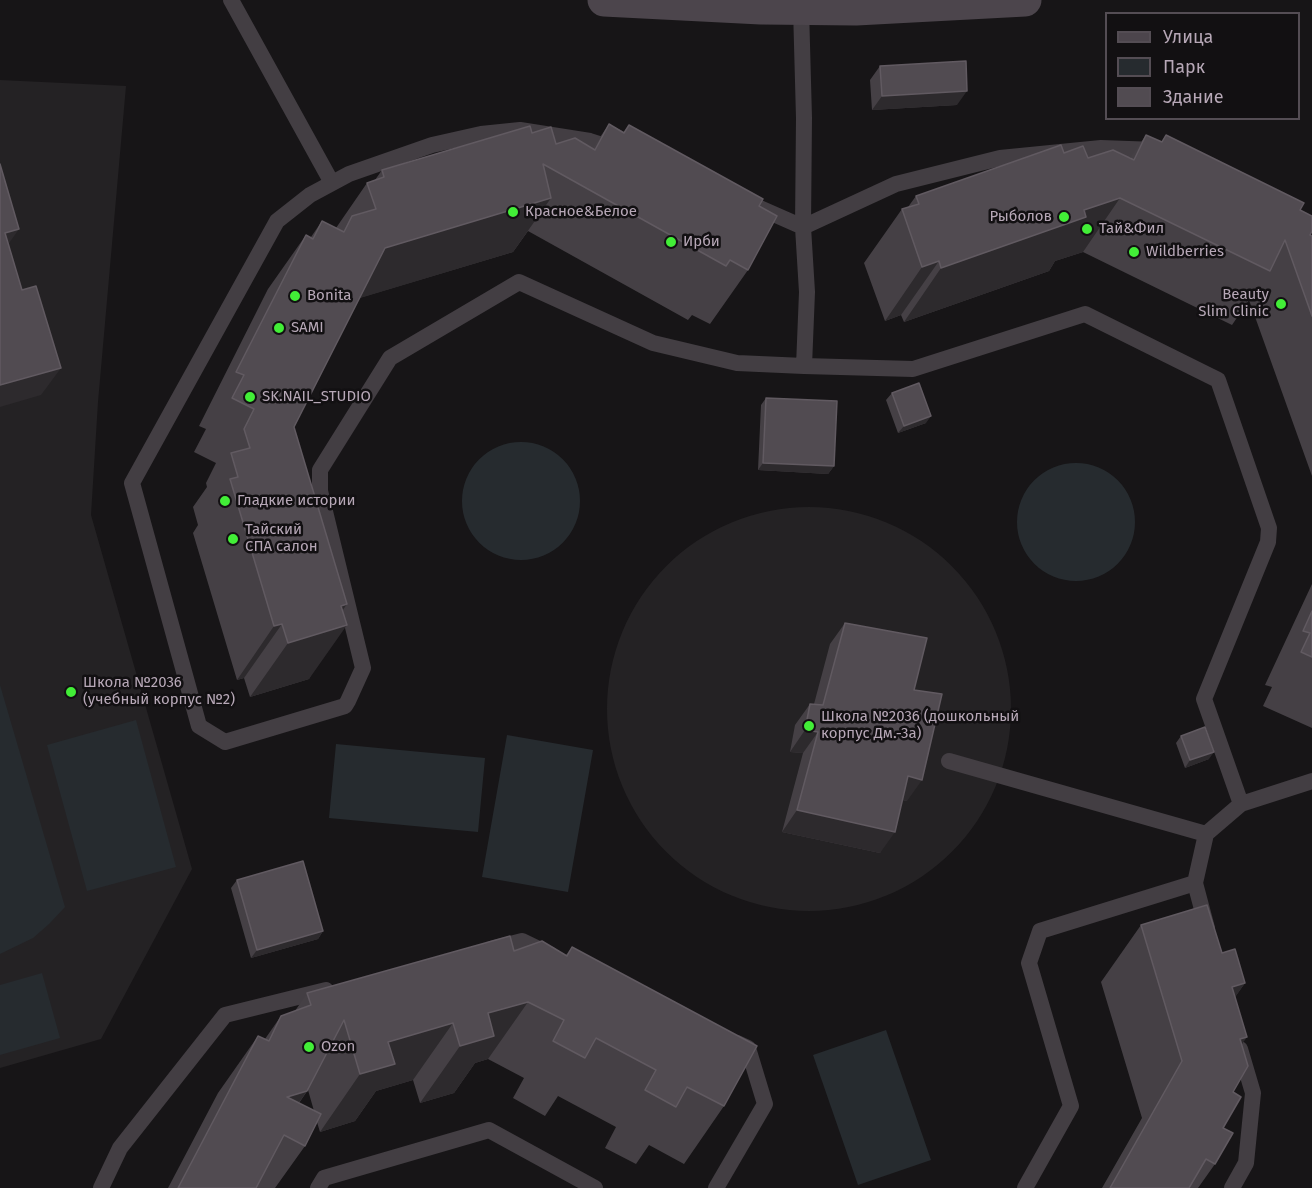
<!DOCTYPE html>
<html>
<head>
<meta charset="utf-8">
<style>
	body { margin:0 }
	#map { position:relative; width:1312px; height:1188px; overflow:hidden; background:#171517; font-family:"Fira Sans",sans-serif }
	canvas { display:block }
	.legend { position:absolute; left:1105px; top:12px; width:195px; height:108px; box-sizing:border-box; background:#121012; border:2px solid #544d54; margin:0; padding:8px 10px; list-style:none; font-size:18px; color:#b7a8b7 }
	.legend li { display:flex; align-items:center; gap:12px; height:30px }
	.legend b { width:30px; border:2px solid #544d54 }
</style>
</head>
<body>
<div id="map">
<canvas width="1312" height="1188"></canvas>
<ul class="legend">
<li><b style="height:8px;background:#4c454c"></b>Улица</li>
<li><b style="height:16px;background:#262b2f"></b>Парк</li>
<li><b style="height:16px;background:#514b51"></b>Здание</li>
</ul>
</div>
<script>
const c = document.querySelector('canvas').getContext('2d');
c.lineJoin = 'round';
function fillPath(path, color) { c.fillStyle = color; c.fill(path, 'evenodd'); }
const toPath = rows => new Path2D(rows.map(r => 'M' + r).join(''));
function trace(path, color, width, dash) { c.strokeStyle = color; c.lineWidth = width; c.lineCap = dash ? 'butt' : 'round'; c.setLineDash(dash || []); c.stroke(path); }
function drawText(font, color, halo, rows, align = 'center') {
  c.font = font + ' "Fira Sans",sans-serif'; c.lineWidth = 5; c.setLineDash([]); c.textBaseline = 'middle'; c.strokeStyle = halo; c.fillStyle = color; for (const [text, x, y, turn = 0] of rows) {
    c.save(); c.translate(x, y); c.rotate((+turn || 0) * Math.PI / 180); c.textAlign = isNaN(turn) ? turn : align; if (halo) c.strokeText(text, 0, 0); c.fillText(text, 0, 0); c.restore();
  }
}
fillPath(toPath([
	[0,80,126,86,98,402,91,515,192,869,101,1039,0,1068],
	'607 709a202 202 0 1 1 404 0a202 202 0 1 1-404 0Z'
]), '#242224');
fillPath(toPath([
	'462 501a59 59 0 1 1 118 0a59 59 0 1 1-118 0Z',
	'1017 522a59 59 0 1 1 118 0a59 59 0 1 1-118 0Z',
	[0,685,65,907,49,924,33,938,0,954],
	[136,720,176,867,87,891,47,745],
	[507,735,593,750,568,892,482,877],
	[336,744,485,758,478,832,329,818],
	[42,973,60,1038,0,1055,0,985],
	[886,1030,931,1160,858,1185,813,1055]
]), '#262b2f');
trace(toPath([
	[231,0,332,183],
	[615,149,590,141,520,130,481,134,432,145,349,174,310,195,277,221,132,483,199,726,225,742,345,706,348,701,363,668,320,491,320,470,390,358,519,282,653,343,737,363,804,366],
	[1157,150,1101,148,1000,158,896,184,803,227,807,292,804,366,913,369,1085,314,1218,380,1269,528,1268,542,1204,699,1241,804],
	[753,205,803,227,804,118,801,8],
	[949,761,1206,834],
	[1207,928,1195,883,1206,834,1241,804,1312,781],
	[491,949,522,941,551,955],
	[101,1188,120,1148,225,1015,326,990],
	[318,1188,324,1178,489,1130,595,1188],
	[716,1188,765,1104,748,1048,737,1043],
	[1025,1188,1071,1106,1029,963,1040,931,1195,883],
	[1232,1188,1246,1163,1253,1093,1240,1049]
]), '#433e43', 16);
trace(toPath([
	[604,0,761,8,856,9,1025,0]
]), '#4c454c', 33);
fillPath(toPath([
	[880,66,957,105,872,110,870,80],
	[609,124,624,132,629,125,759,206,748,270,710,324,692,315,688,320,528,231,513,252,359,298,294,427,342,611,309,679,250,697,244,678,237,680,193,533,198,525,193,507,207,487,206,483,216,463,194,452,206,429,199,426,268,289,306,235,311,237,322,221,336,228,367,183,375,180,382,170,532,133,556,144,592,149],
	[1146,135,1161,142,1166,135,1300,210,1310,235,1312,236,1312,476,1249,300,1232,325,1083,252,1055,261,1049,271,904,322,901,315,885,321,864,263,902,209,908,207,916,196,1064,153,1088,158,1130,158],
	[892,393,926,423,898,433,886,400],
	[766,398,834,466,828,474,758,470,761,405],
	[1312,584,1312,728,1263,706,1272,687,1265,685],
	[845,623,914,690,907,801,902,800,880,853,782,832,803,753,790,752,795,725,810,704,814,704,830,644],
	[1181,736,1209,759,1185,768,1176,743],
	[237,880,323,931,318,939,251,958,231,888],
	[1141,925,1222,953,1245,983,1235,997,1241,1045,1233,1092,1223,1128,1215,1164,1198,1188,1102,1188,1142,1118,1101,982],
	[572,947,724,1106,684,1164,649,1145,636,1164,605,1148,616,1127,558,1096,545,1116,513,1098,524,1078,488,1059,475,1063,454,1093,420,1103,413,1080,376,1091,355,1121,320,1132,317,1122,305,1146,275,1188,168,1188,218,1093,258,1036,265,1039,281,1016,295,1011,307,993,514,951,566,955],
	[308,1090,314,1111,299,1103]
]), '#454045');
fillPath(toPath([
	[967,91,957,105,872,110,882,96],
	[551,198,513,252,347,302,385,248],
	[1120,198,1083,252,1055,261,1049,271,904,322,941,268,1084,210],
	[19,229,0,256,5,233],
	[939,261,901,315,885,321,922,267],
	[61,368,41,395,0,407,0,385],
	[931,416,926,423,898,433,904,426],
	[763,463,834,466,828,474,758,470],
	[347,604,329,630,347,625,309,679,250,697,288,643,341,606],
	[282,624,244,678,237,680,274,626],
	[805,730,818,732,803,753,790,752],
	[1214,752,1209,759,1185,768,1190,760],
	[908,776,922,780,907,801,893,798],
	[797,810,895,832,880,853,782,832],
	[323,931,318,939,251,958,257,950],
	[1245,983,1205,1040,1232,987],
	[528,1002,488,1059,475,1063,454,1093,420,1103,460,1046,488,1013],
	[453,1023,413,1080,376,1091,355,1121,320,1132,360,1074,388,1042],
	[1247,1037,1207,1094,1240,1039],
	[307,1091,267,1148,287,1097]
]), '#2d2a2d');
const building = toPath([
	[966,61,967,91,882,96,880,66,966,61],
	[609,124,624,133,629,125,763,199,759,206,777,216,748,270,730,260,726,266,543,164,551,198,385,248,294,427,347,604,341,606,347,625,288,643,282,624,274,626,230,479,238,477,231,453,250,448,244,429,254,409,232,398,244,375,236,372,306,235,313,239,322,221,344,232,352,216,376,209,367,183,384,177,382,170,530,126,532,133,551,127,556,144,575,138,595,150,609,124],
	[1146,135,1162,142,1166,135,1304,203,1300,210,1312,216,1312,231,1310,235,1312,236,1312,316,1285,240,1270,271,1120,198,1084,210,1086,217,941,268,939,261,922,267,902,209,919,204,916,196,1061,145,1064,153,1083,146,1088,158,1113,150,1134,160,1146,135],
	[0,164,19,229,5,233,22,290,36,286,61,368,0,385,0,164],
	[919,383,931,416,904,426,892,393,919,383],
	[766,398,837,401,834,466,763,463,766,398],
	[1312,611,1312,657,1301,652,1310,633,1303,631,1312,611],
	[845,623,927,638,914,690,942,694,922,780,908,776,895,832,797,810,818,732,805,730,810,704,823,705,845,623],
	[1205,727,1214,752,1190,760,1181,736,1205,727],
	[303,861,323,931,257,950,237,880,303,861],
	[1207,905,1222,953,1235,949,1245,983,1232,987,1247,1037,1240,1039,1248,1066,1233,1092,1241,1097,1223,1128,1233,1133,1215,1164,1206,1159,1189,1188,1110,1188,1182,1061,1141,925,1207,905],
	[510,936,514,951,542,941,567,956,572,947,757,1046,724,1106,687,1087,676,1107,645,1090,656,1070,596,1038,585,1058,553,1041,564,1020,528,1002,488,1013,494,1036,460,1046,453,1023,388,1042,395,1064,360,1074,344,1020,307,1091,287,1097,321,1114,305,1146,284,1135,256,1188,178,1188,258,1036,269,1041,281,1016,311,1005,307,993,510,936]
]);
fillPath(building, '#514b51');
trace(building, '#615a61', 1.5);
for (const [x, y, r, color] of [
	[513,212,6,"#42ee37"],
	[1064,217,6,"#42ee37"],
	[1087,229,6,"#42ee37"],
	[671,242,6,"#42ee37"],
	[1134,252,6,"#42ee37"],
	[295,296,6,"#42ee37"],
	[1281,304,6,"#42ee37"],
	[279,328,6,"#42ee37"],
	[250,397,6,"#42ee37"],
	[225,501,6,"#42ee37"],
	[233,539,6,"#42ee37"],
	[71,692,6,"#42ee37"],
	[809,726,6,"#42ee37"],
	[309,1047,6,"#42ee37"]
]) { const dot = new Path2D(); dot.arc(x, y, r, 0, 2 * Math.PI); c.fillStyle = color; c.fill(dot); trace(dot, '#121012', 2); }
drawText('15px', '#b7a8b7', '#121012', [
	["Красное&Белое",525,212],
	["Рыболов",1052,217,"right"],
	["Тай&Фил",1099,229],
	["Ирби",683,242],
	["Wildberries",1146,252],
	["Beauty",1269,295,"right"],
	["Slim Clinic",1269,312,"right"],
	["Bonita",307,296],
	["SAMI",291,328],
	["SK.NAIL_STUDIO",262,397],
	["Гладкие истории",237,501],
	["Тайский",245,530],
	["СПА салон",245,547],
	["Школа №2036",83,683],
	["(учебный корпус №2)",83,700],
	["Школа №2036 (дошкольный",821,717],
	["корпус Дм.-3а)",821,734],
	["Ozon",321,1047]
], 'left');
</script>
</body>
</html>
